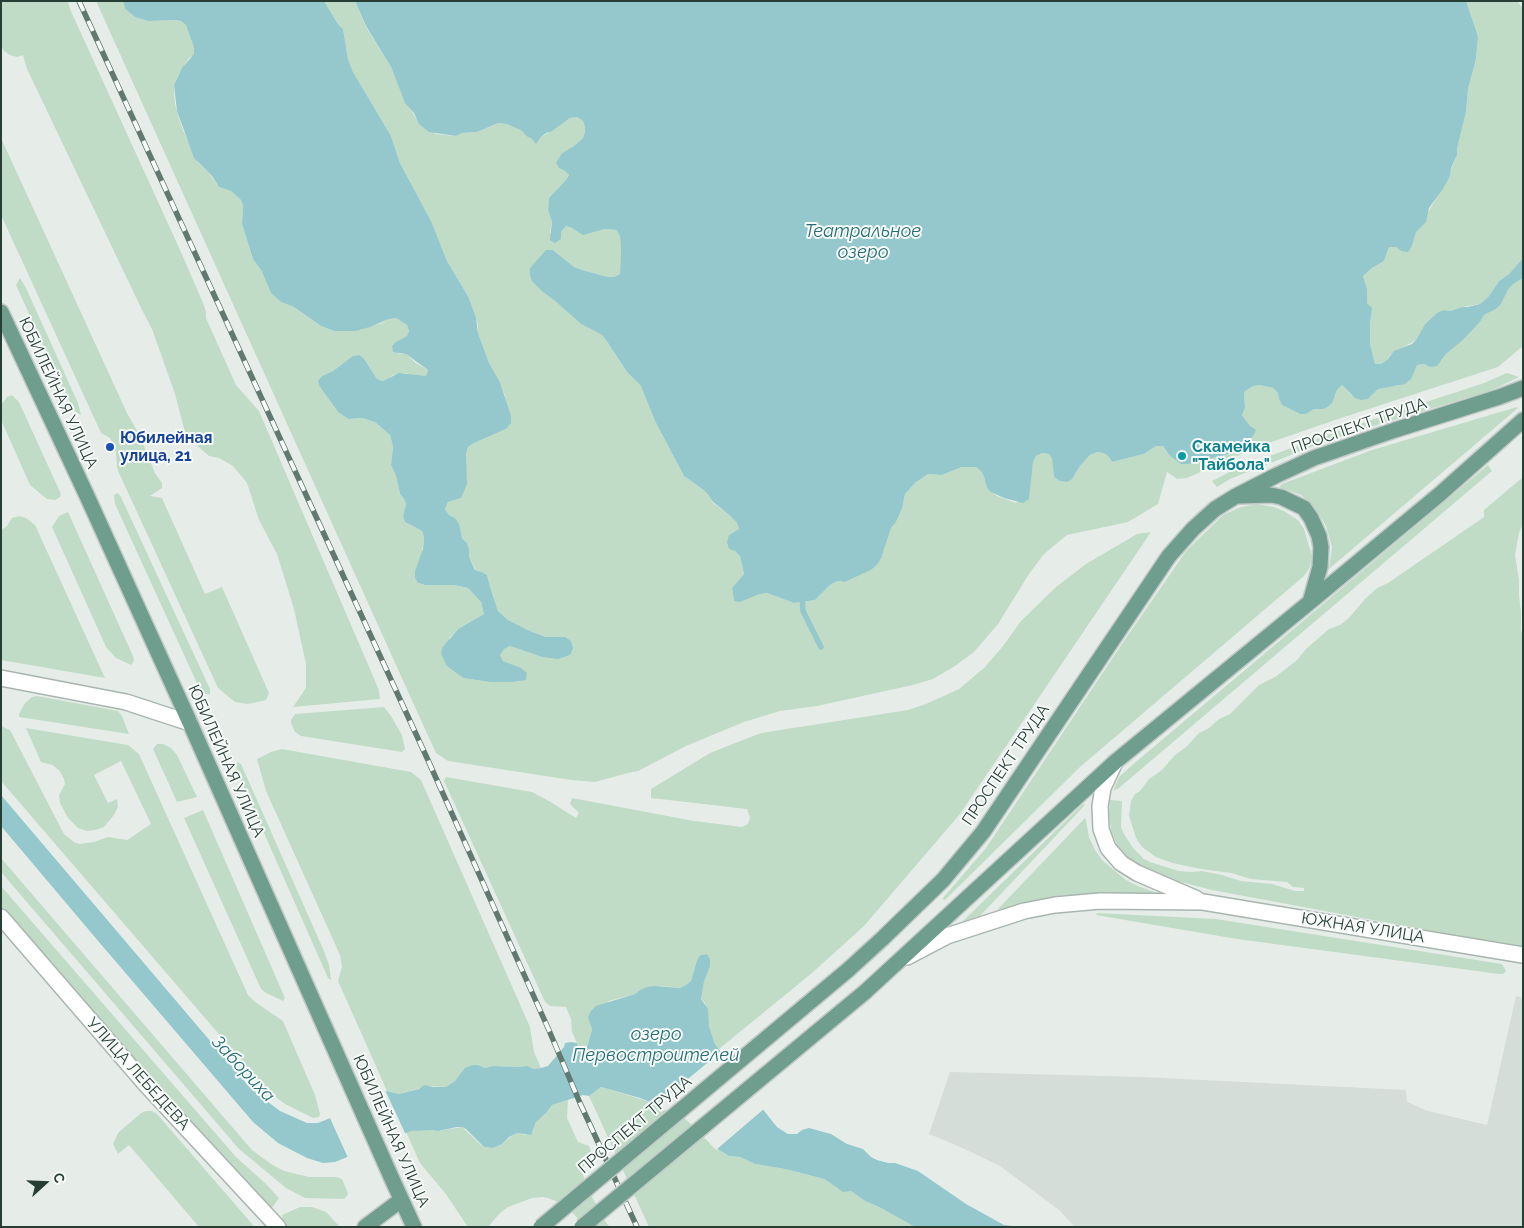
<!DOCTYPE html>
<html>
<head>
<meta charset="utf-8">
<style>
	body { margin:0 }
	#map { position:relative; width:1524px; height:1228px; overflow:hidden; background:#e6ede9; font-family:Raleway,sans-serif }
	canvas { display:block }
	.frame { position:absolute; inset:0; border:2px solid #273e35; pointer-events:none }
	.north { position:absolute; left:20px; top:1158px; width:50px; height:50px; -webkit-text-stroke:4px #f6faf8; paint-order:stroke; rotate:70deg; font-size:14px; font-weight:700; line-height:20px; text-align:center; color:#273e35 }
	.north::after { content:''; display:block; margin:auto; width:18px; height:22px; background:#273e35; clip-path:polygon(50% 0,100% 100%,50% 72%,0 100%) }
</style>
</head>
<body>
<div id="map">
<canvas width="1524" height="1228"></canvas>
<div class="frame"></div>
<div class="north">С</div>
</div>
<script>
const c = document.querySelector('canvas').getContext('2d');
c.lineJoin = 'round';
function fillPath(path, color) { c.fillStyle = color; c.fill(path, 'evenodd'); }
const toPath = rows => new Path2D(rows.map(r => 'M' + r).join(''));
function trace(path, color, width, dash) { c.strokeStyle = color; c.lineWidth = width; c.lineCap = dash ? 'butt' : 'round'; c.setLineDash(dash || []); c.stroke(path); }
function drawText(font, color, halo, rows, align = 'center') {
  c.font = font + ' Raleway,sans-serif'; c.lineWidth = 4; c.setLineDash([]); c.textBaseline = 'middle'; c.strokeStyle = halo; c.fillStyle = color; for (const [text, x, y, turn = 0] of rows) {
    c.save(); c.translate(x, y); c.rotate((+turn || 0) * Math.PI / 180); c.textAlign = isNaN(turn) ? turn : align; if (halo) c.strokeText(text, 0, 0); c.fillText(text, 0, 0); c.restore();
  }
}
fillPath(toPath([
	[1516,996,1523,998,1523,1227,1075,1227,1059,1210,1000,1166,956,1145,929,1134,950,1072,1141,1077,1406,1090,1407,1102,1428,1111,1487,1125]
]), '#d4ddd8');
fillPath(toPath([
	[1,1,68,1,70,9,181,252,203,303,206,312,206,318,236,385,259,411,379,690,380,699,293,707,306,688,306,664,294,609,277,554,259,520,247,483,233,466,219,458,209,456,193,442,185,432,175,394,152,329,142,310,27,69,23,55,17,57,10,55,4,51,1,46],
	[96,1,123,1,125,9,135,17,148,21,174,20,181,21,186,25,194,48,194,55,189,58,179,74,174,85,174,91,175,104,182,128,198,163,208,172,219,187,231,191,241,200,243,206,242,224,253,259,261,270,271,293,281,302,294,307,321,326,334,331,356,331,382,323,389,319,396,318,407,325,409,331,407,336,402,339,399,354,406,354,416,363,428,370,426,376,412,376,406,373,393,375,388,379,383,381,377,379,365,360,360,355,348,360,333,371,322,376,320,387,338,412,348,419,362,418,369,420,375,422,390,435,393,447,391,465,396,476,400,494,404,499,406,504,403,516,405,522,422,531,424,537,418,583,425,585,454,585,468,588,481,602,484,614,458,629,449,638,458,674,463,678,490,682,511,682,526,673,522,669,503,661,500,655,503,649,510,646,542,657,559,637,546,637,532,632,508,620,498,611,491,590,487,575,482,572,476,570,469,557,469,549,467,543,462,538,455,518,449,515,445,509,448,502,461,498,466,468,466,454,468,447,474,443,506,429,506,403,505,396,500,382,489,363,478,333,478,325,469,298,447,261,431,221,400,163,391,136,353,72,348,59,343,29,338,24,324,1,355,1,366,27,391,67,403,97,416,118,436,134,456,136,462,133,477,132,498,123,507,124,522,131,526,136,532,139,540,138,570,118,577,117,583,121,585,127,585,132,583,138,574,146,562,153,559,168,565,171,569,175,566,180,549,198,548,210,552,222,550,233,561,232,566,226,572,228,577,231,604,229,618,230,620,237,621,249,620,274,614,277,608,277,582,270,574,267,553,250,539,260,530,268,544,293,555,301,581,324,602,335,606,340,627,372,641,386,655,421,684,476,705,491,709,496,712,502,728,514,737,523,739,529,729,535,735,551,740,556,744,574,732,588,734,601,747,599,760,594,767,593,794,603,815,600,831,584,838,581,845,582,871,570,877,565,891,528,896,522,902,509,905,494,915,483,928,474,942,475,962,467,976,467,981,471,984,477,987,488,997,496,1016,503,1030,492,1030,476,1033,462,1036,456,1042,453,1049,454,1052,459,1054,477,1072,479,1080,466,1090,455,1097,452,1104,453,1109,457,1112,462,1144,454,1156,446,1163,446,1170,456,1182,464,1231,454,1244,448,1253,436,1250,426,1242,415,1245,408,1244,392,1253,386,1260,385,1273,388,1278,393,1279,399,1282,405,1300,414,1306,414,1314,409,1320,409,1335,396,1337,390,1342,385,1350,394,1368,399,1378,389,1385,386,1398,386,1413,372,1417,365,1424,364,1430,367,1442,360,1446,354,1463,340,1480,322,1484,315,1496,309,1501,304,1508,290,1512,285,1523,278,1523,346,1498,367,1338,419,1260,446,1187,478,1177,479,1167,472,1158,504,1128,522,1067,535,1044,554,1029,574,998,624,974,652,955,666,933,679,913,685,817,706,780,711,744,722,686,746,638,771,628,773,595,782,571,780,448,761,436,753,424,727],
	[1466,1,1517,1,1523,8,1523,258,1509,274,1499,281,1489,296,1480,304,1462,307,1450,311,1444,310,1438,312,1425,324,1416,340,1390,355,1387,360,1381,364,1375,365,1370,344,1370,323,1371,315,1367,303,1367,289,1363,276,1372,268,1384,261,1389,247,1396,247,1401,251,1412,246,1416,232,1450,176,1451,169,1457,155,1457,149,1466,112,1468,89,1476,59,1478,37,1476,30],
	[1,138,127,413,140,436,155,473,162,483,162,488,150,496,162,498,205,594,222,587,269,693,266,700,248,704,235,702,218,688,119,473,117,467,116,452,110,438,101,433,1,215],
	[20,278,26,288,78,403,81,415,75,412,58,378,16,285],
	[1507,373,1519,377,1490,391,1370,427,1311,447,1230,479,1217,487,1212,481,1239,467,1350,427,1484,383],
	[12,395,19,402,61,494,60,497,55,500,47,499,30,485,2,422,1,405,7,397],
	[1517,407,1518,408,1329,569,1332,547,1326,526,1316,509,1301,495,1279,487,1282,484,1372,450],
	[1488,465,1492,471,1119,788,1113,791,1119,777,1131,766],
	[1523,477,1523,523,1519,533,1515,555,1519,580,1519,596,1521,611,1521,629,1523,640,1523,948,1212,890,1154,875,1140,869,1127,857,1117,845,1111,830,1109,814,1110,800,1122,801,1121,827,1124,834,1133,848,1144,859,1150,862,1179,871,1191,872,1202,871,1222,875,1241,881,1272,884,1295,891,1304,891,1304,888,1293,887,1287,882,1251,879,1231,873,1201,869,1172,863,1156,857,1142,847,1136,838,1129,816,1131,801,1135,794,1140,791,1149,779,1162,770,1174,756,1186,747,1199,733,1209,728,1219,719,1230,714,1259,685,1275,677,1296,661,1307,648,1329,629,1340,625,1348,619,1365,599,1377,588,1388,583,1484,517,1484,510],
	[118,493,121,497,210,689,210,694,205,694,201,692,115,504,114,495],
	[1257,504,1274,507,1284,511,1298,520,1304,529,1312,556,1310,567,1304,576,1080,767,945,900,942,899,986,848,1124,641,1186,551,1223,515,1241,507],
	[68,512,133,656,134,661,131,665,116,658,106,647,52,527,59,516],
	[20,516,26,518,35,525,105,678,1,660,1,530,7,526,12,518],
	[1151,532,960,814,864,926,812,973,719,1049,715,1044,709,1026,705,1003,701,999,704,982,706,977,707,954,700,955,697,960,691,981,686,985,680,988,661,986,640,990,635,994,609,1001,590,1024,592,1030,588,1044,584,1054,582,1054,572,1032,571,1019,566,1007,550,1006,545,1002,444,781,446,777,532,792,549,801,576,818,579,813,570,804,572,798,694,821,742,827,748,824,750,818,747,809,651,798,651,789,710,753,761,733,908,710,926,704,959,689,984,668,1003,646,1021,621,1056,587,1086,564,1137,534],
	[37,696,118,711,122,716,129,734,19,717,19,714,25,703,32,697],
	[384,707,391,716,402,735,405,749,402,752,301,736,295,732,291,723,291,720,295,714],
	[1,726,10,730,64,834,74,842,79,844,94,842,108,837,127,840,151,824,121,761,94,775,108,803,117,799,118,807,114,815,104,827,95,830,87,831,78,828,68,818,60,803,59,795,65,784,64,779,59,770,52,765,41,762,26,728,128,745,139,754,248,995,255,1002,283,1021,315,1095,320,1114,319,1117,313,1118,285,1104,274,1096,261,1083,1,781],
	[157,744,163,744,171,748,177,755,197,797,177,802,153,749],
	[282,749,411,772,421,780,530,1027,534,1052,541,1068,534,1069,527,1066,518,1067,493,1066,485,1068,478,1065,446,1087,428,1086,399,1094,387,1091,338,981,342,967,340,955,266,791,257,759,271,752],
	[238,762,241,764,324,951,329,965,331,980,328,978,237,772,236,764],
	[1083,804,1085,805,980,916,962,922],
	[203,810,285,998,283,1001,266,993,261,989,184,818],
	[1085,818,1086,820,1089,837,1095,850,1103,861,1126,880,1138,886,1162,895,1062,895,997,910],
	[1,858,252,1150,271,1164,284,1171,309,1177,336,1177,342,1179,348,1193,347,1196,344,1199,305,1198,286,1188,239,1149,1,872],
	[1,886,236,1157,265,1183,279,1198,269,1212,265,1214,1,907],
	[1097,913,1216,919,1502,964,1506,971,1503,974,1499,974,1237,939,1096,915],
	[601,1087,657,1104,685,1116,705,1134,719,1150,729,1156,740,1157,755,1164,785,1169,824,1179,838,1189,851,1191,865,1201,881,1208,915,1227,649,1227,589,1096],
	[568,1100,567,1118,578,1142,589,1146,591,1152,582,1170,585,1183,604,1220,610,1227,582,1227,579,1220,571,1211,558,1202,548,1198,543,1197,532,1198,508,1207,500,1213,488,1227,468,1227,445,1193,420,1163,406,1132,417,1130,432,1130,438,1131,462,1127,481,1145,484,1147,493,1148,502,1144,513,1135,517,1133,526,1135,533,1131,536,1122,547,1112,552,1105],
	[146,1111,152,1111,157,1114,253,1225,251,1227,199,1227,129,1145,118,1154,113,1144,118,1133,141,1113],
	[300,1207,312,1207,326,1212,340,1227,286,1227,283,1223,282,1215]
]), '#c1dcc6');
fillPath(toPath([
	[123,1,324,1,338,24,343,29,348,59,353,72,391,136,400,163,431,221,447,261,469,298,476,318,478,333,489,363,500,382,511,416,511,423,506,429,474,443,468,447,466,454,467,484,461,498,448,502,445,509,449,515,455,518,459,524,462,538,467,543,469,549,469,557,475,570,482,572,487,575,491,590,498,611,508,620,532,632,546,637,565,637,571,641,573,648,570,655,558,659,542,657,510,646,504,649,500,655,503,661,521,668,527,673,526,680,511,682,490,682,463,678,447,666,441,654,442,648,458,629,484,614,481,602,468,588,454,585,425,585,418,583,415,578,415,571,423,549,424,537,422,531,405,522,403,516,406,504,404,499,400,494,396,476,391,465,393,447,390,435,375,422,362,418,348,419,338,412,320,387,318,381,322,376,333,371,353,356,360,355,365,360,377,379,383,381,399,373,426,376,428,370,406,354,393,352,392,346,396,342,407,336,409,331,407,325,396,318,389,319,370,327,356,331,334,331,321,326,294,307,281,302,271,293,261,270,253,259,242,224,243,206,241,200,231,191,219,187,212,176,194,158,177,111,174,85,182,68,194,54,194,48,186,25,181,21,175,20,148,21,135,17,125,9],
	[355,1,1466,1,1476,30,1478,37,1476,59,1468,89,1466,112,1457,149,1457,155,1451,168,1450,176,1443,189,1429,208,1426,222,1416,232,1412,246,1408,252,1401,251,1396,247,1389,247,1384,261,1372,268,1363,276,1367,289,1367,303,1372,308,1370,323,1370,344,1375,364,1381,364,1387,360,1394,351,1412,344,1416,340,1425,324,1438,312,1444,310,1450,311,1462,307,1468,307,1480,304,1489,296,1499,281,1509,274,1523,258,1523,278,1512,285,1508,290,1501,304,1496,309,1484,315,1480,322,1463,340,1446,354,1437,366,1430,367,1424,364,1417,365,1411,379,1405,384,1378,389,1368,399,1361,400,1355,398,1342,385,1337,390,1332,403,1326,408,1323,409,1314,409,1306,414,1300,414,1282,405,1279,399,1278,393,1273,388,1260,385,1253,386,1244,392,1245,408,1242,415,1250,426,1256,430,1253,436,1249,442,1244,448,1237,452,1188,464,1181,464,1170,456,1163,446,1156,446,1144,454,1112,462,1109,457,1104,453,1097,452,1090,455,1080,466,1072,479,1067,482,1060,481,1054,477,1052,459,1049,454,1042,453,1036,456,1033,462,1029,499,1023,503,1004,498,991,492,987,488,984,477,981,471,976,467,962,467,942,475,928,474,915,483,905,494,902,509,896,522,891,528,881,558,877,565,871,570,845,582,838,581,831,584,815,600,794,603,767,593,760,594,740,602,734,601,732,588,744,574,740,556,735,551,729,549,727,542,729,535,739,529,737,523,728,514,712,501,709,496,705,491,684,476,655,421,641,386,627,372,606,340,602,335,581,324,555,301,544,293,532,281,530,275,530,268,546,250,553,250,574,267,582,270,608,277,614,277,620,274,621,249,620,237,617,230,604,229,583,235,572,228,566,226,561,232,561,239,555,243,550,240,552,222,548,210,549,198,566,180,569,175,565,171,559,168,556,163,562,153,574,146,583,138,585,132,585,127,583,121,577,117,570,118,552,131,546,133,540,138,536,144,532,139,526,136,522,131,507,124,498,123,477,132,462,133,456,136,429,132,419,124,414,113,405,103,391,67,366,26],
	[1,795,251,1089,280,1111,307,1123,318,1123,328,1119,387,1091,399,1094,419,1089,424,1085,433,1087,446,1087,455,1081,465,1068,473,1065,478,1065,485,1068,493,1066,518,1067,527,1066,534,1069,541,1068,548,1066,564,1047,565,1043,571,1042,577,1043,579,1050,584,1054,588,1044,592,1030,588,1017,591,1011,596,1006,635,994,640,990,647,987,654,986,680,988,686,985,691,981,697,960,700,955,707,954,710,959,710,966,704,982,701,999,708,1009,709,1026,715,1044,765,1112,777,1127,788,1134,797,1134,802,1130,809,1128,831,1134,847,1144,863,1149,871,1157,877,1160,888,1163,895,1163,918,1171,966,1204,1004,1225,1022,1227,915,1227,881,1208,865,1201,851,1191,843,1192,824,1179,785,1169,755,1164,740,1157,729,1156,719,1150,705,1134,685,1116,640,1098,601,1087,589,1096,583,1095,552,1105,547,1112,536,1122,531,1135,517,1133,509,1137,502,1144,493,1148,484,1147,466,1129,462,1127,457,1127,438,1131,432,1130,411,1131,335,1162,323,1163,307,1158,278,1143,253,1122,99,942,1,826]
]), '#94c8cc');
fillPath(toPath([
	[723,1050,765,1108,716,1150,692,1125,684,1118,655,1106],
	[385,1090,406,1135,349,1160,329,1116]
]), '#e6ede9');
trace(toPath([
	[802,595,803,611,821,647]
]), '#94c8cc', 5.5);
const minor = toPath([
	[1,678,126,702,190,723],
	[1115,762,1103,788,1100,806,1101,829,1108,848,1121,863,1137,873,1197,899],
	[1,917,148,1087,278,1227],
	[907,957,947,936,1024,911,1055,905,1100,901,1203,902,1523,955]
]);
const major = toPath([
	[1,312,87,496,190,723,392,1179,414,1227],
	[1240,496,1271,495,1281,497,1304,508,1311,518,1319,536,1321,547,1320,567,1310,602],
	[848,970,882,939,943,880,983,832,1169,556,1193,529,1215,509,1236,496,1275,476,1314,458,1395,430,1499,397,1523,388],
	[865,992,1115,762,1310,602,1440,494,1523,420],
	[365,1227,401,1200]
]);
trace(minor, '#a9b5af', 18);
trace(major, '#c3c9c6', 18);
trace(minor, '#fff', 15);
trace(major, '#6f9e8e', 15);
const rail = toPath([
	[79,1,427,758,548,1028,580,1103,637,1227]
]);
trace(rail, '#617970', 5.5);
trace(rail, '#f6faf8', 4, [11]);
const majorBridge = toPath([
	[541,1227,848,970],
	[582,1227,865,992]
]);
trace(majorBridge, '#c3c9c6', 18, []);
trace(majorBridge, '#6f9e8e', 15);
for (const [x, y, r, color] of [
	[110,447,5,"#1a4fb4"],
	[1182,456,5,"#0f9aa8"]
]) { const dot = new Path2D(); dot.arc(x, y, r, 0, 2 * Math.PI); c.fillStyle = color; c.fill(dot); trace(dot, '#f6faf8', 2); }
drawText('16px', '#273e35', '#f6faf8', [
	["ЮБИЛЕЙНАЯ УЛИЦА",58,393,65],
	["ПРОСПЕКТ ТРУДА",1359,426,-19],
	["ЮБИЛЕЙНАЯ УЛИЦА",226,761,66],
	["ПРОСПЕКТ ТРУДА",1006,765,-56],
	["ЮЖНАЯ УЛИЦА",1363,928,9],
	["УЛИЦА ЛЕБЕДЕВА",138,1074,48],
	["ПРОСПЕКТ ТРУДА",635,1125,-40],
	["ЮБИЛЕЙНАЯ УЛИЦА",391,1131,66]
]);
drawText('bold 16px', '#164399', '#f6faf8', [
	["Юбилейная",120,438],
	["улица, 21",120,456]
], 'left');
drawText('bold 16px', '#0d838f', '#f6faf8', [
	["Скамейка",1192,447],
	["\"Тайбола\"",1192,465]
], 'left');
drawText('italic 18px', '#266e74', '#f6faf8', [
	["Театральное",863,232],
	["озеро",863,253],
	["озеро",656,1035],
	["Первостроителей",656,1056],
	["Забориха",243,1069,47]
]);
</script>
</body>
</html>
